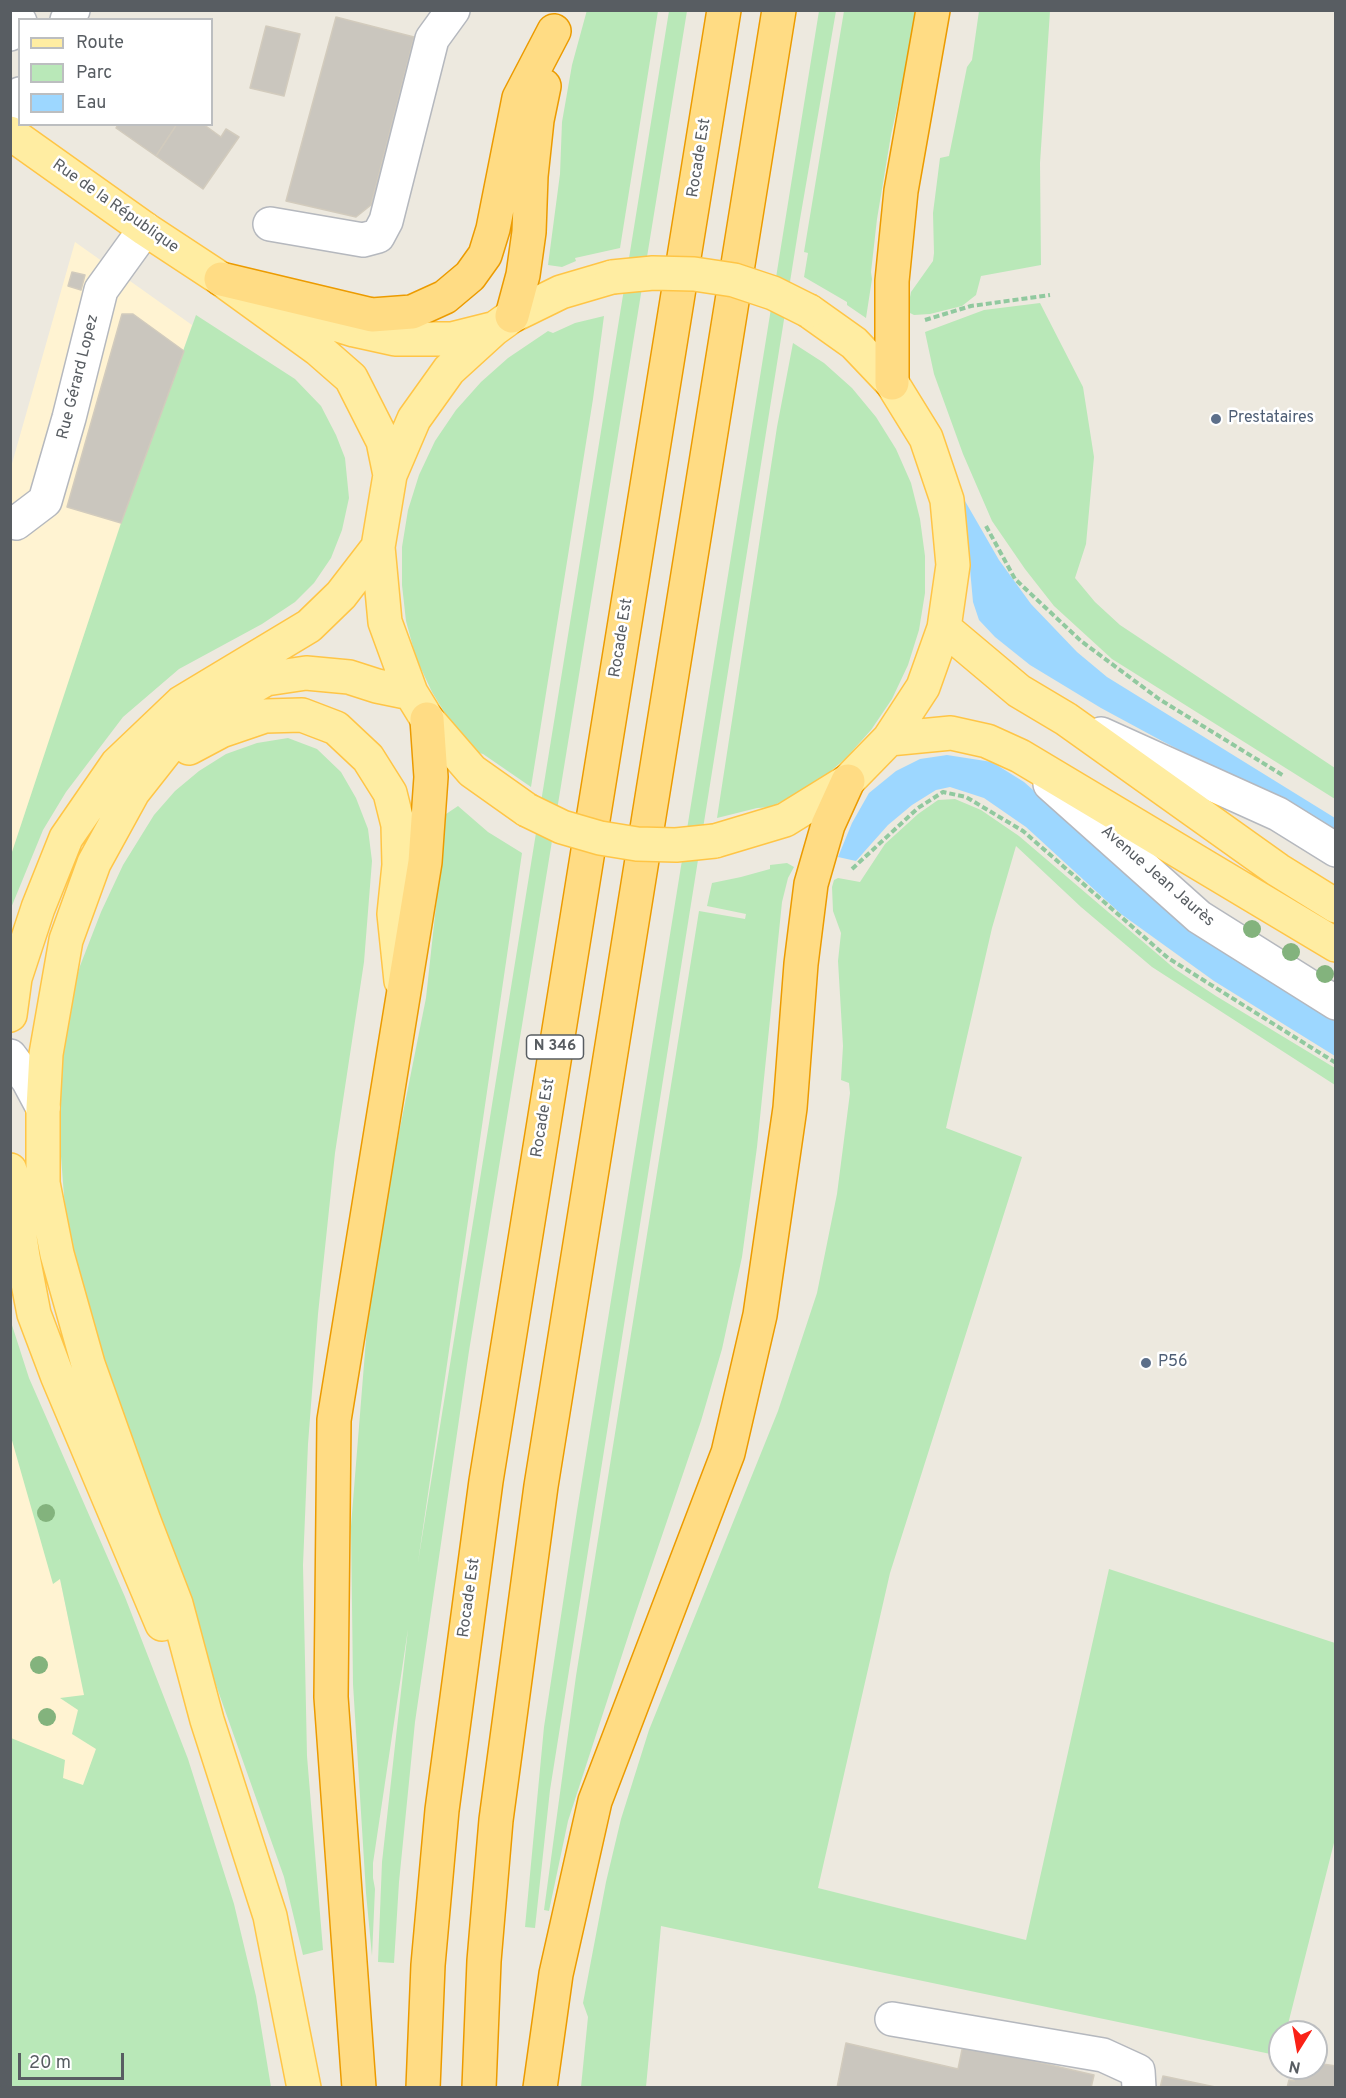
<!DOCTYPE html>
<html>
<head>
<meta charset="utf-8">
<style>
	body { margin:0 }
	#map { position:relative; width:1346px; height:2098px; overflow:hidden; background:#ede9df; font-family:Overpass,sans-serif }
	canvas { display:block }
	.frame { position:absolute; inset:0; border:12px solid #585d62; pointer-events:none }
	.legend { position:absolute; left:18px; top:18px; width:195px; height:108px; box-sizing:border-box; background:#fff; border:2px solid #bcbec0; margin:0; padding:8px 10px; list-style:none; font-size:18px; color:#585d62 }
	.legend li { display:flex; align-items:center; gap:12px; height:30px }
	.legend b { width:30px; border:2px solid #bcbec0 }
	.north { position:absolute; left:1268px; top:2020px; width:60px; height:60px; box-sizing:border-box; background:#fff; border:2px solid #bcbec0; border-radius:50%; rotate:191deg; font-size:16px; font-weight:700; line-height:24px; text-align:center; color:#585d62 }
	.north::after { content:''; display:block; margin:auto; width:21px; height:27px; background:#fa2217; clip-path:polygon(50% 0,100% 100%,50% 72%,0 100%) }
	.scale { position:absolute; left:18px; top:2053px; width:106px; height:27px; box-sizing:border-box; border:3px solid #585d62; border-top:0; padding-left:8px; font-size:18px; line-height:21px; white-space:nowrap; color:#585d62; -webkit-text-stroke:4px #fff; paint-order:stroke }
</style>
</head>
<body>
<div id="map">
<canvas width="1346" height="2098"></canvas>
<div class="frame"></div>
<ul class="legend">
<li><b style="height:8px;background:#ffeda2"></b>Route</li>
<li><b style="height:16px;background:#b9e8b8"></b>Parc</li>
<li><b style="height:16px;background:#9dd7ff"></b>Eau</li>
</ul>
<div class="north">N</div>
<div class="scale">20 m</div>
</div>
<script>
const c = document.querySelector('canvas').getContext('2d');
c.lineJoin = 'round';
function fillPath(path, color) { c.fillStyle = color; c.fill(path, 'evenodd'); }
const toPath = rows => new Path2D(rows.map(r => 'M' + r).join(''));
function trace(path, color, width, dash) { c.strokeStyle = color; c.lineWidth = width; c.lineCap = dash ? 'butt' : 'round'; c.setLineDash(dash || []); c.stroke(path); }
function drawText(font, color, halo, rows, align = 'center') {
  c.font = font + ' Overpass,sans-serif'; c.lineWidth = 5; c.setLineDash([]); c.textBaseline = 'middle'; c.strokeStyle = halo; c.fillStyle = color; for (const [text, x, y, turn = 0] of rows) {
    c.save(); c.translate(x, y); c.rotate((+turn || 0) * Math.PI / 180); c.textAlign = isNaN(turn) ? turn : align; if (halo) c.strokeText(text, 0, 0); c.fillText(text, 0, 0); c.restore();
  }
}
fillPath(toPath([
	[75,242,192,325,11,860,11,467],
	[10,1344,96,1749,11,2087]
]), '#fff3d2');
fillPath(toPath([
	[587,10,658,11,620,248,575,258,576,261,562,267,548,265,560,174,562,122,572,65],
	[669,11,687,11,469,1351,415,1722,399,1882,394,1963,378,1962,382,1862,408,1629,373,1863,373,1878,375,1889,372,1956,366,1893,353,1684,351,1526,367,1327,389,1183,426,998,446,814,458,806,488,832,522,853,418,1562],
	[819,11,836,11,800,219,550,1790,535,1928,525,1927,544,1727,577,1511],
	[844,11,918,11,891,135,877,219,871,272,872,279,866,318,847,305,847,302,804,277,808,253,804,252],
	[979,11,1050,11,1040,163,1041,265,981,276,976,295,962,306,930,314,914,315,910,313,908,307,911,292,933,261,934,253,933,213,940,158,949,156,967,67,972,60],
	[1040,303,1083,387,1094,457,1086,544,1075,578,1095,602,1120,625,1335,768,1335,799,1112,659,1054,606,1025,569,992,521,963,454,934,374,925,332,984,310],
	[196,315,295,379,321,406,336,435,345,458,349,498,342,530,331,558,314,583,295,602,262,624,179,669,123,717,66,792,43,830,11,908,11,855,121,523],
	[604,316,593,399,531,787,483,754,475,752,451,723,432,692,416,658,406,621,402,585,402,547,408,510,419,475,435,441,456,410,481,382,508,358,548,331,553,333,575,323],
	[793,343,824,363,852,388,876,417,896,449,911,483,920,519,925,556,925,593,919,630,908,665,892,699,871,730,846,758,818,782,771,807,757,808,717,818,777,427],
	[288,738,317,749,341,772,356,798,368,829,372,861,364,962,335,1153,318,1314,308,1444,303,1565,307,1756,323,1950,303,1955,284,1877,103,1366,68,1228,65,1209,58,1117,62,1048,68,1008,80,966,101,912,123,865,154,815,175,791,199,771,226,754,257,743],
	[955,799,981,810,1019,836,1175,969,1216,996,1335,1068,1335,1085,1152,967,1081,907,1016,846,992,928,946,1128,1022,1157,890,1573,818,1888,1026,1940,1109,1569,1335,1643,1335,1839,1286,2032,1280,2032,1280,2056,661,1926,646,2087,581,2087,588,2017,583,2003,606,1882,621,1819,649,1730,778,1411,817,1293,837,1194,850,1093,849,1083,841,1080,843,1046,838,961,841,933,833,911,832,887,834,880,838,878,860,882,885,844,918,814,938,800],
	[787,863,794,867,788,878,782,902,757,1147,742,1257,722,1349,701,1421,635,1615,568,1821,549,1911,544,1910,576,1676,699,911,745,919,746,914,707,906,712,883,741,877,770,869,770,865],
	[11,1322,29,1378,125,1597,188,1759,234,1904,256,1996,271,2087,11,2087,11,1738,65,1760,63,1778,83,1785,96,1749,72,1734,78,1710,60,1698,84,1695,60,1579,53,1584,11,1437]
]), '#b9e8b8');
fillPath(toPath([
	[965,501,999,560,1031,604,1077,652,1107,677,1335,818,1335,835,1283,803,1162,741,1101,708,1030,665,995,637,979,620,973,602,967,536,962,502],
	[947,755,992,762,1024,782,1072,824,1335,1018,1335,1056,1214,981,1121,914,1026,827,984,798,950,787,936,790,912,805,888,825,856,861,838,857,852,823,869,793,896,771,920,759]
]), '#9dd7ff');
const building = toPath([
	[336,17,414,37,371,205,356,217,286,201,336,17],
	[266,26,300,34,284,96,250,88,266,26],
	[118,124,177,124,156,156,116,128,118,124],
	[177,124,203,124,221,137,226,129,239,137,203,189,156,156,177,124],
	[72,272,85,275,81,290,68,286,72,272],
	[122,314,133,314,184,351,121,523,67,507,122,314],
	[1299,2027,1320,2031,1316,2054,1316,2032,1298,2032,1299,2027],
	[846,2043,958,2069,963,2045,1094,2075,1091,2088,837,2088,846,2043],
	[1316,2063,1336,2066,1336,2088,1287,2088,1289,2080,1294,2081,1296,2068,1316,2068,1316,2063],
	[1163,2076,1220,2088,1160,2088,1163,2076]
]);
fillPath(building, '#cac6be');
trace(building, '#d2cbbd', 1.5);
const minor = toPath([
	[67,20,73,10],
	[10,34,20,22],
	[10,109,20,94],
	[270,224,363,240,378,236,386,221,432,39,453,10],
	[16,523,45,501,69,418,101,290,145,229],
	[1101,734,1278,814,1336,850],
	[1050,784,1199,917,1336,1003],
	[10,1056,28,1080,43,1108],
	[892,2019,1103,2055,1138,2071,1139,2088]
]);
const major = toPath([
	[10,133,145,229,221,279,319,350,351,378,383,441,390,475],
	[286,306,313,317,354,330,395,339,452,339,492,329],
	[944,628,1019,691,1066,719,1278,870,1336,906],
	[889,739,951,733,987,741,1020,756,1336,945],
	[189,748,221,731,265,716,302,715,336,728,368,758,390,793,398,825,399,865,394,914,401,981],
	[527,810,472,771,427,719,411,693,385,622,378,547,390,475,414,419,449,370,494,329,512,316,561,292,612,277],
	[715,841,785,820,848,781,889,739,923,687,944,628,953,565,947,500,926,438,892,383,854,343,809,311],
	[10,1015,15,978,38,908,66,838,117,764,181,703,309,626,341,595,378,547],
	[10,1170,23,1257,34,1314,57,1375,162,1624],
	[304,2088,270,1916,207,1720,176,1604,144,1521,88,1364,57,1254,43,1183,43,1108,46,1054,66,940,94,863,133,792,185,726,266,679,306,673,349,677,377,686,411,693]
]);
const highway = toPath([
	[221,279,372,315,412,312,445,297,470,276,485,255,493,229,519,98,554,31],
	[512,316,523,275,529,232,531,176,537,120,544,86],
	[892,383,892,281,901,191,933,10],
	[359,2088,331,1697,334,1420,425,862,431,777,427,719],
	[423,2088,428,1965,442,1810,486,1481,724,10],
	[479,2088,484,1961,496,1820,541,1486,779,10],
	[540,2088,556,1974,595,1801,728,1453,760,1315,790,1108,801,964,811,884,828,825,848,781]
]);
trace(minor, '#b5b8be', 36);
trace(major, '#ffc546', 36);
trace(highway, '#ec9b00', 36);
trace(toPath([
	[925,320,971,306,1050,295],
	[986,526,1015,579,1081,641,1159,699,1284,776],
	[852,869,918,808,943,792,966,797,1023,831,1168,958,1336,1063]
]), '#91c99f', 4, [6, 3]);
trace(minor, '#fff', 33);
trace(major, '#ffeda2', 33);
trace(highway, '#ffdc84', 33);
const majorBridge = toPath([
	[612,277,653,273,694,274,734,280,773,293,809,311],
	[527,810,562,827,600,838,637,844,676,845,715,841]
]);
trace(majorBridge, '#ffc546', 36, []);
trace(majorBridge, '#ffeda2', 33);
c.fillStyle = '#83b37d';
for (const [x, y] of [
	[1252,929],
	[1291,952],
	[1325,974],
	[46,1513],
	[39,1665],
	[47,1717]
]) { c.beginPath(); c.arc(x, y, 9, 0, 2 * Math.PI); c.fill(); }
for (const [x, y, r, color] of [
	[1216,419,6,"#5c6f8a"],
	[1146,1363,6,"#5c6f8a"]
]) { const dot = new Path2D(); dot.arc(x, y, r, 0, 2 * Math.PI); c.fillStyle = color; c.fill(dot); trace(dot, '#fff', 2); }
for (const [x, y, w] of [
	[555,1047,57]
]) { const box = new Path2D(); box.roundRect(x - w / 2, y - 12, w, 24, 4.5); c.fillStyle = '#fff'; c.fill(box); trace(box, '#585d62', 1.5); }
drawText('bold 15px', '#585d62', null, [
	["N 346",555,1047]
]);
drawText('16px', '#585d62', '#fff', [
	["Rocade Est",700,158,-81],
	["Rue de la République",115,207,35],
	["Rue Gérard Lopez",79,377,-76],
	["Rocade Est",622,638,-81],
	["Avenue Jean Jaurès",1157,877,41],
	["Rocade Est",544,1118,-81],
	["Rocade Est",470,1598,-82]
]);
drawText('16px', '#4e5e75', '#fff', [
	["Prestataires",1228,419],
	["P56",1158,1363]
], 'left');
</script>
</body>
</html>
